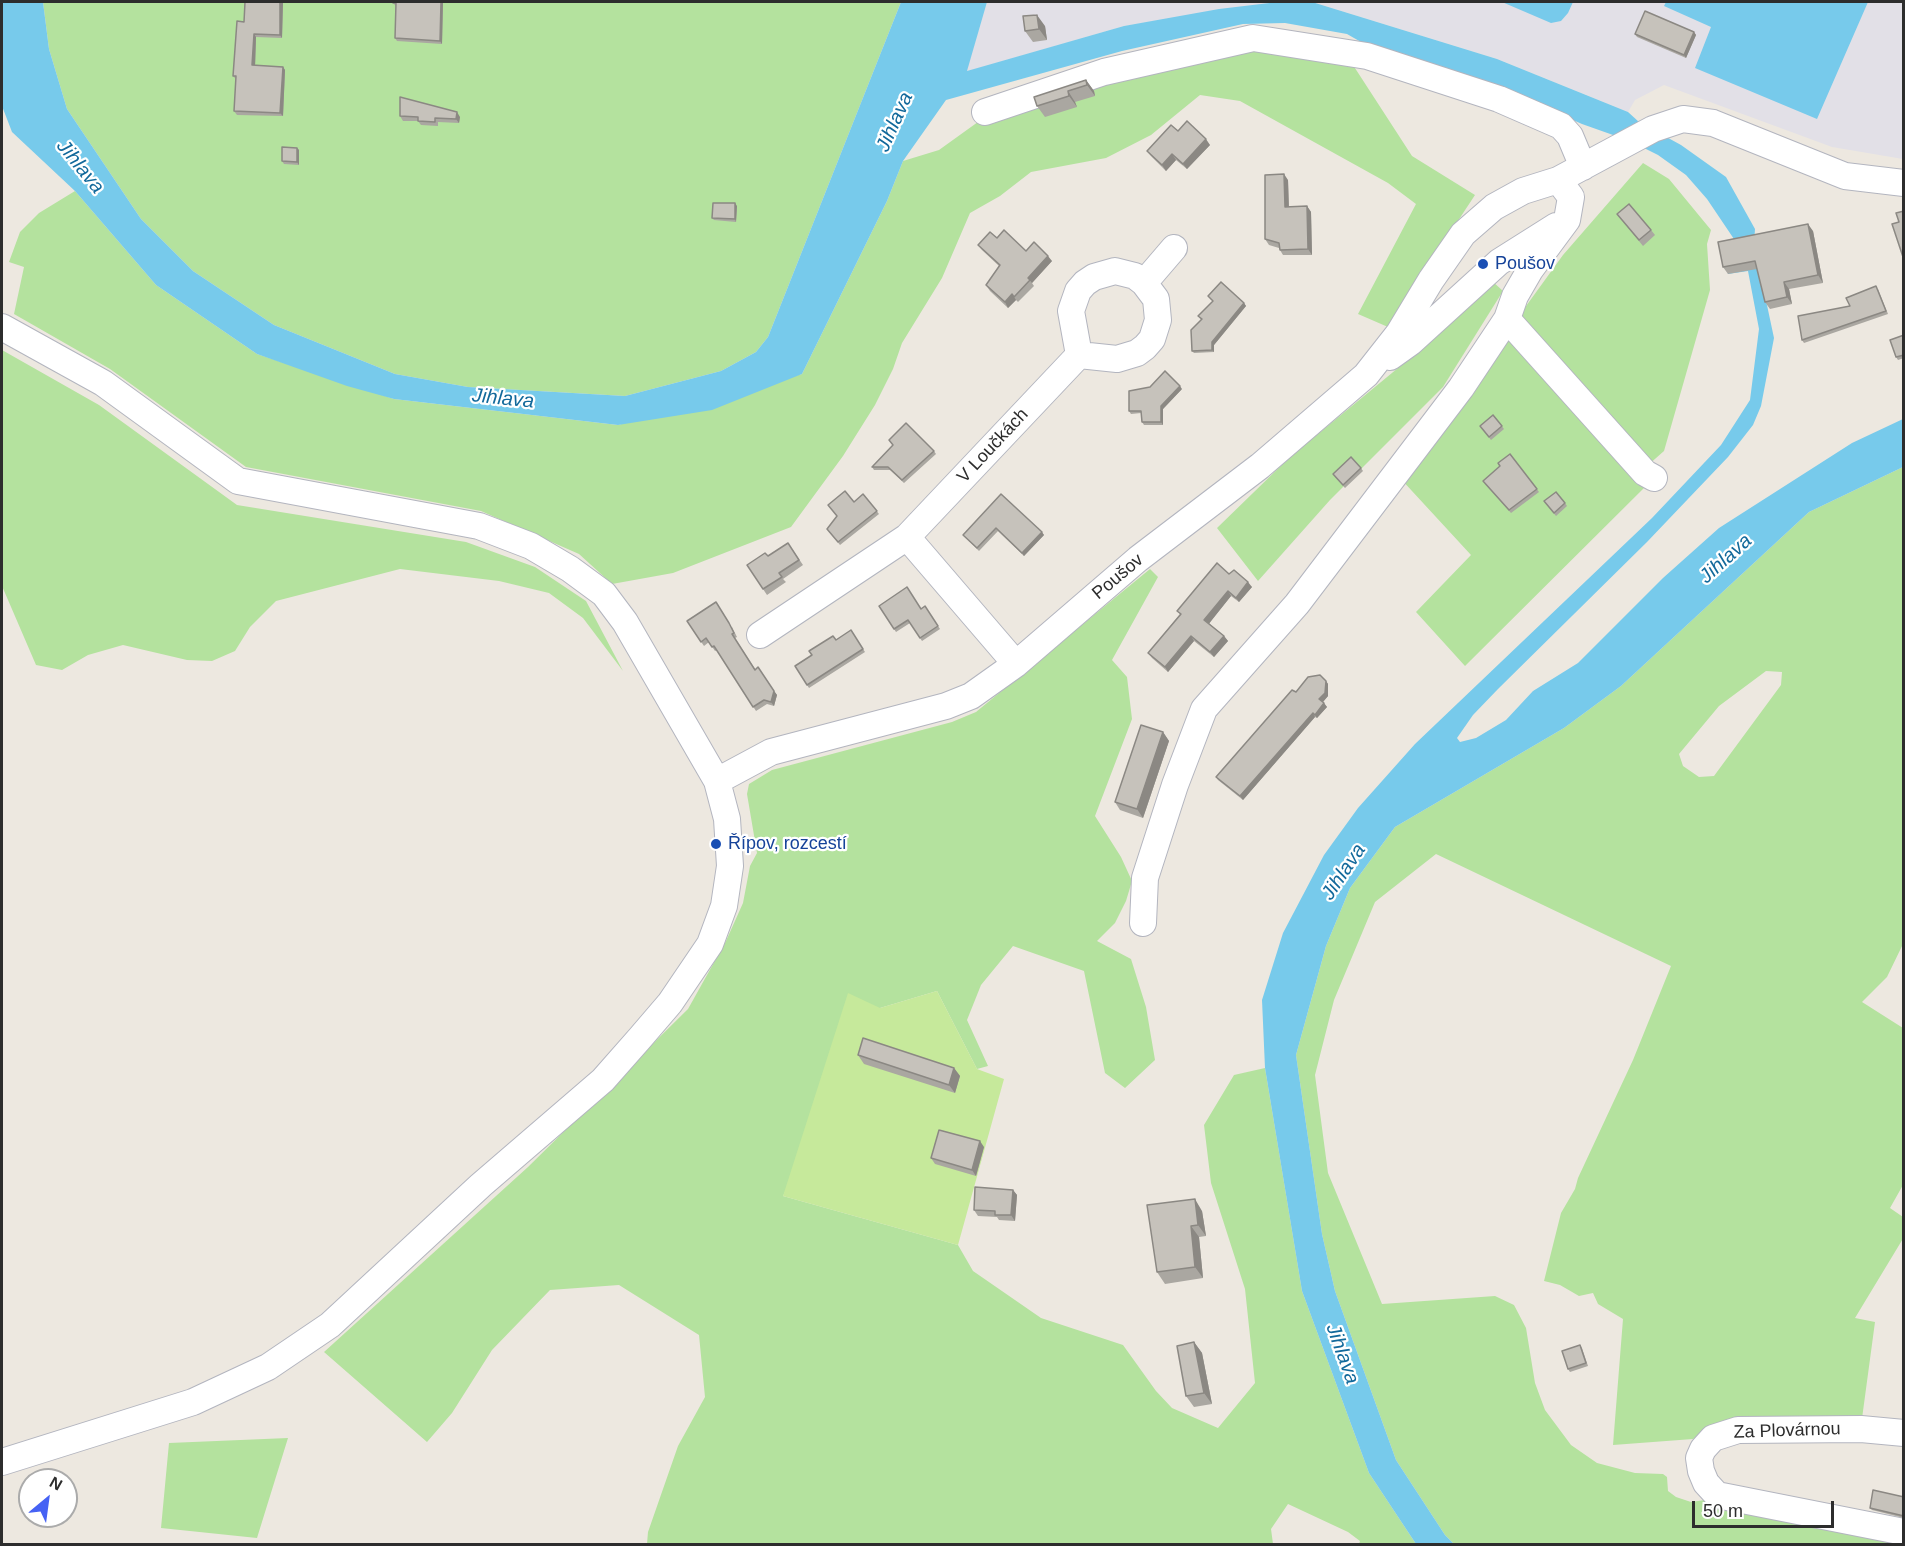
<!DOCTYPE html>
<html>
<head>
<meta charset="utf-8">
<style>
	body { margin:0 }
	#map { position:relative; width:1905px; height:1546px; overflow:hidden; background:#ede8e0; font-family:Helvetica,sans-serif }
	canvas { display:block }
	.frame { position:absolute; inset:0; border:3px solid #2d2d2d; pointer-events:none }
	.north { position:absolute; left:18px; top:1468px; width:60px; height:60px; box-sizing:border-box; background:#fff; border:2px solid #ababab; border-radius:50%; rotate:29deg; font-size:16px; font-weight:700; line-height:24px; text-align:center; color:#2d2d2d }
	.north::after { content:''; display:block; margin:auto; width:21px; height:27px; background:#4662f4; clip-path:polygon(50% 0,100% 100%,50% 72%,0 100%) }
	.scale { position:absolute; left:1692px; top:1501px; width:142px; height:27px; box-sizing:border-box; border:3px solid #2d2d2d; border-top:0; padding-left:8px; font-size:18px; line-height:21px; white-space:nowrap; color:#2d2d2d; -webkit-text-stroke:4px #fff; paint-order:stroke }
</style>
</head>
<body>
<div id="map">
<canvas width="1905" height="1546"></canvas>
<div class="frame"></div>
<div class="north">N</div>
<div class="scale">50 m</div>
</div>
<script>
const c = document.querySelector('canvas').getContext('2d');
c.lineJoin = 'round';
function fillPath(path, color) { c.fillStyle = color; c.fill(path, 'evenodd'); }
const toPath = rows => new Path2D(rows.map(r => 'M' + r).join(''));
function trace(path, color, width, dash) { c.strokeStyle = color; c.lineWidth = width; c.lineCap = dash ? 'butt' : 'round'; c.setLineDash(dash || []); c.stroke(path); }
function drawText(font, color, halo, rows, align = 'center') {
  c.font = font + ' Helvetica,sans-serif'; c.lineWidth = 4.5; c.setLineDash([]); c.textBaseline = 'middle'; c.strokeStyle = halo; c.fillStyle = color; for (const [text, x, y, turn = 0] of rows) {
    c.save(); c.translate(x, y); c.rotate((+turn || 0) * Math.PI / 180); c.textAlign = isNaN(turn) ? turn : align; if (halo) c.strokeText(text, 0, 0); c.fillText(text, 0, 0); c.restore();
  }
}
fillPath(toPath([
	[987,2,1278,2,1124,26,966,72],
	[1312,2,1903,2,1903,159,1832,147,1664,85,1635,100,1628,112,1497,59]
]), '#e2e0e7');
fillPath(toPath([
	[43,2,901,2,768,337,756,352,721,371,625,396,468,387,395,374,274,325,193,271,141,219,67,109,49,49],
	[1254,45,1353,65,1412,156,1475,195,1388,327,1358,314,1416,204,1388,183,1240,101,1200,95,1151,135,1106,158,1031,172,1000,196,970,213,942,278,902,343,893,369,875,405,843,456,791,527,673,573,612,584,579,554,481,511,246,467,110,369,14,314,24,267,9,262,20,232,39,213,75,191,156,285,257,354,394,399,618,425,802,374,887,201,903,161,939,150,996,109],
	[1643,163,1669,179,1711,230,1707,244,1710,290,1664,451,1647,466,1522,321,1521,313,1563,255],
	[1492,281,1503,291,1443,387,1330,500,1258,581,1217,528,1290,457,1415,354],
	[1512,335,1645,487,1465,666,1416,612,1471,555,1400,478,1504,336],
	[2,350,99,405,237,505,466,542,535,567,586,601,623,671,583,618,549,593,499,581,400,569,276,601,250,627,235,651,212,661,187,660,123,645,88,655,62,670,36,665,2,586],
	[1903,467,1903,944,1887,977,1862,1002,1903,1028,1903,1185,1890,1208,1903,1217,1904,1237,1855,1318,1875,1322,1861,1426,1713,1427,1693,1439,1613,1445,1623,1319,1598,1304,1593,1293,1579,1296,1560,1285,1544,1281,1561,1213,1575,1189,1578,1178,1633,1060,1671,966,1436,854,1375,902,1334,1000,1315,1075,1328,1173,1382,1304,1495,1296,1514,1305,1526,1328,1535,1383,1545,1410,1571,1445,1597,1463,1635,1473,1663,1474,1667,1477,1668,1491,1676,1497,1691,1502,1705,1500,1903,1540,1903,1544,1454,1544,1445,1535,1396,1460,1335,1291,1322,1234,1296,1055,1326,946,1350,888,1395,827,1564,728,1621,686,1809,512],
	[1766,671,1782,672,1781,685,1714,776,1699,777,1683,766,1679,754,1719,706],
	[1150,569,1158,577,1112,660,1127,677,1132,719,1095,816,1121,857,1132,881,1126,901,1115,923,1097,941,1131,959,1146,1007,1155,1060,1125,1088,1105,1073,1084,971,1013,946,981,985,967,1020,988,1066,977,1069,937,991,880,1008,783,1196,958,1245,973,1271,1041,1318,1123,1345,1156,1391,1172,1408,1218,1428,1255,1383,1245,1289,1211,1183,1204,1125,1234,1075,1265,1068,1302,1291,1369,1473,1416,1544,1359,1544,1360,1541,1348,1532,1288,1504,1271,1529,1273,1544,647,1544,648,1532,678,1446,705,1397,699,1335,619,1285,550,1290,492,1350,452,1413,427,1442,324,1352,528,1167,688,1009,726,941,743,903,750,866,757,853,747,794,749,784,772,770,952,722,976,712],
	[288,1438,257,1538,161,1528,169,1443]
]), '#b4e29e');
fillPath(toPath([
	[937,991,977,1069,1004,1079,958,1245,783,1196,848,993,880,1008]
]), '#c6e99b');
fillPath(toPath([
	[2,2,43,2,49,49,67,109,141,219,193,271,274,325,395,374,468,387,625,396,721,371,756,352,768,337,901,2,987,2,967,71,1124,26,1219,9,1278,2,1312,2,1497,59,1628,112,1639,122,1681,145,1726,177,1755,229,1754,244,1774,338,1761,406,1753,425,1728,457,1647,542,1498,689,1473,715,1457,738,1460,742,1476,738,1506,720,1533,691,1578,663,1663,578,1719,528,1852,443,1903,419,1903,467,1809,512,1621,686,1564,728,1395,827,1350,888,1326,946,1296,1055,1322,1234,1335,1291,1396,1460,1445,1535,1454,1544,1416,1544,1369,1473,1302,1291,1265,1068,1262,1000,1283,933,1324,855,1358,808,1415,744,1652,518,1721,445,1750,400,1759,329,1748,271,1728,274,1723,249,1738,245,1707,199,1686,175,1658,155,1630,141,1582,124,1486,82,1368,46,1347,34,1285,23,1243,24,1122,51,946,100,903,161,887,201,802,374,712,410,618,425,394,399,347,386,257,354,156,285,75,191,12,132,2,106],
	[1502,2,1573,2,1568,13,1561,21,1551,23],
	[1666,2,1868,2,1817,119,1695,68,1711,27,1664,6]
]), '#77caeb');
const minor = toPath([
	[985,112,1104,72,1253,38,1367,56,1499,99,1561,126,1570,136,1583,167],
	[1144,283,1174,248],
	[1507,319,1645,473,1654,478],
	[2,327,103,383,238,481,479,526,531,546,570,569,604,594,625,622,717,781,727,819,730,866,724,906,710,944,670,1003,640,1038,603,1080,481,1185,330,1325,268,1367,193,1402,2,1462],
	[1390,357,1411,342,1499,262,1556,226],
	[907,537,1016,664],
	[760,635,907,537,1079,355,1117,359,1137,353,1145,347,1152,339,1158,320,1156,299,1144,283,1135,276,1115,271,1094,277,1085,283,1078,291,1071,311,1079,355],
	[717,781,771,752,946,706,971,696,1016,664,1138,559,1260,466,1366,375,1399,333,1431,280,1463,234,1494,207,1523,191,1558,180,1653,129,1683,119,1713,123,1845,176,1904,183],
	[1143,923,1145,878,1175,785,1204,709,1297,604,1461,388,1507,319,1515,296,1530,270,1567,220,1571,197,1558,180],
	[1904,1433,1861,1429,1738,1430,1713,1438,1703,1449,1699,1458,1701,1471,1706,1483,1717,1495,1904,1532]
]);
trace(minor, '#b3b5bf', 28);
trace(minor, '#fff', 26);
fillPath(toPath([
	[245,2,283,2,282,38,256,37,255,65,283,67,285,70,283,116,237,115,234,111,236,79,233,76,244,22],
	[393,2,443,2,442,44,397,41,395,38,396,6,393,3],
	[1045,26,1047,40,1033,42,1025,31],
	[1694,32,1696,35,1686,58,1637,37,1635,34],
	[1086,80,1094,91,1095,96,1075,102,1077,107,1045,117,1037,106],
	[400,116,460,117,459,123,438,122,438,126,421,125,418,121,403,121],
	[1178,131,1210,145,1187,169,1176,160,1166,171,1151,156,1147,151],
	[297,148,299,150,299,165,284,164,282,161],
	[1288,180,1289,207,1307,206,1311,212,1312,255,1283,255,1280,250,1279,248,1269,245,1265,239],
	[737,206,736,222,714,220,712,218],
	[1617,214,1651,230,1655,235,1643,246],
	[1813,231,1823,283,1789,289,1792,304,1770,309,1765,302,1757,269,1728,274,1723,267],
	[997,238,1026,251,1052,261,1032,283,1034,286,1018,302,1016,300,1008,308,990,291,986,285,999,266,982,250,978,245],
	[1878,289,1888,314,1804,343,1802,340,1850,306],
	[1208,296,1244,303,1246,306,1214,345,1214,352,1194,353,1192,351,1201,320,1198,316,1213,301],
	[1904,335,1904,358,1898,360,1896,357],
	[1182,389,1163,409,1163,425,1144,425,1142,422,1141,413,1131,414,1129,411],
	[1493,415,1504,429,1491,440,1480,426],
	[889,440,934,451,936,454,904,483,890,470,874,470,872,467,893,445],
	[1510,454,1539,492,1511,513,1485,484],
	[1361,468,1363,471,1345,488,1335,477],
	[863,494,879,514,840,545,827,529,854,502],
	[1001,494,1044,535,1024,556,998,531,979,551,963,535],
	[1544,501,1565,503,1567,506,1556,516],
	[788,543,803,565,783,579,786,582,767,595,763,589,768,556],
	[1229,574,1252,587,1239,602,1231,596,1209,623,1224,636,1228,641,1214,657,1194,641,1168,672,1152,658,1148,653,1180,614,1177,611],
	[879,606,921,609,925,606,940,629,922,641,910,623,896,632],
	[687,621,732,627,737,637,735,638,755,669,777,695,774,706,767,704,756,711,717,650,715,651,709,642,704,646],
	[851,630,865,652,809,688,795,666],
	[1326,681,1328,684,1328,696,1323,702,1327,707,1317,718,1315,717,1243,800,1218,780,1216,777],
	[1163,732,1169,741,1143,818,1120,810,1115,802],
	[858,1055,954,1068,960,1076,955,1093,864,1064],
	[984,1147,976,1176,935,1164,931,1158],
	[1013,1190,1017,1195,1015,1221,999,1220,997,1217,978,1216,974,1210],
	[1202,1211,1206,1236,1199,1237,1203,1278,1165,1284,1157,1272],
	[1194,1342,1202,1353,1212,1404,1194,1407,1186,1396],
	[1580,1345,1582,1348,1588,1366,1570,1372,1568,1369],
	[1904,1497,1904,1518,1872,1510,1870,1508]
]), '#aaa7a1');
fillPath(toPath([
	[280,2,283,2,282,38,280,35],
	[441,2,443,2,442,44,440,41],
	[1037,15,1045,26,1047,40,1039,29],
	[1694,32,1696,35,1686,58,1684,55],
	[254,34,256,37,255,68,252,65],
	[283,67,285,70,283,116,280,113],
	[1086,80,1094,91,1095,96,1087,85],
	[1068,91,1075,102,1077,107,1069,96],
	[457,112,460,117,459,123,456,119],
	[1206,139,1210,145,1187,169,1183,164],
	[297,148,299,150,299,165,297,162],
	[1172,154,1176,160,1166,171,1162,165],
	[1284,174,1288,180,1289,213,1285,207],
	[735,203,737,206,736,222,735,219],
	[1307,206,1311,212,1312,255,1308,249],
	[1808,224,1813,231,1823,283,1818,275],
	[1048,256,1052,261,1032,283,1028,278],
	[1784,282,1789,289,1792,304,1787,297],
	[1012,294,1016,300,1008,308,1005,302],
	[1244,303,1246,306,1214,345,1214,352,1212,350,1212,342],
	[1180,386,1182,389,1163,409,1163,425,1161,422,1161,406],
	[1042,532,1044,535,1024,556,1022,553],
	[1248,582,1252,587,1239,602,1236,598],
	[1228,591,1231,596,1208,625,1204,620],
	[1191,636,1194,641,1168,672,1165,667],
	[1224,636,1228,641,1214,657,1210,652],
	[758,667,777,695,774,706,771,702],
	[1326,681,1328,684,1328,696,1322,703,1319,699],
	[1324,703,1327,707,1317,718,1315,715],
	[1313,713,1315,717,1243,800,1240,796],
	[1163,732,1169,741,1143,818,1137,809],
	[954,1068,960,1076,955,1093,949,1085],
	[980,1141,984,1147,976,1176,972,1170],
	[1013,1190,1017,1195,1015,1221,1011,1215],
	[1195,1199,1202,1211,1206,1236,1198,1225],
	[1191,1226,1199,1237,1203,1278,1195,1267],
	[1194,1342,1202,1353,1212,1404,1204,1393]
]), '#8b8883');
const building = toPath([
	[245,2,280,2,280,35,254,34,252,65,283,67,280,113,234,111,236,76,233,76,237,21,244,22,245,2],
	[393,2,441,2,440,41,395,38,396,3,393,3,393,2],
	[1645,11,1694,32,1684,55,1635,34,1645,11],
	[1037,15,1039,29,1025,31,1023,16,1037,15],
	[1086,80,1087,85,1068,91,1069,96,1037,106,1034,97,1086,80],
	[400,97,457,112,456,119,435,118,435,122,418,121,418,117,400,116,400,97],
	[1187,121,1206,139,1183,164,1172,154,1162,165,1147,151,1171,125,1178,131,1187,121],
	[282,147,297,148,297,162,282,161,282,147],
	[1284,174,1285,207,1307,206,1308,249,1280,250,1279,243,1265,239,1265,175,1284,174],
	[713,203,735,203,735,219,712,218,713,203],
	[1629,204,1651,230,1639,240,1617,214,1629,204],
	[1904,211,1904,260,1892,224,1899,222,1896,213,1904,211],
	[1808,224,1818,275,1784,282,1787,297,1765,302,1755,261,1723,267,1718,242,1808,224],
	[1004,230,1026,251,1034,242,1048,256,1028,278,1030,280,1014,297,1012,294,1005,302,986,285,1000,265,978,245,990,232,997,238,1004,230],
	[1221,282,1244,303,1212,342,1212,350,1192,351,1191,330,1202,319,1198,316,1213,301,1208,296,1221,282],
	[1876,286,1886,311,1802,340,1798,316,1850,306,1846,298,1876,286],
	[1904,335,1904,355,1896,357,1890,340,1904,335],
	[1165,371,1180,386,1161,406,1161,422,1142,422,1141,411,1129,411,1129,391,1150,387,1165,371],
	[1493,415,1502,426,1489,437,1480,426,1493,415],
	[906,423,934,451,902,480,888,467,872,467,893,445,889,440,906,423],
	[1510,454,1537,489,1509,510,1483,481,1500,466,1498,463,1510,454],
	[1351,457,1361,468,1343,485,1333,474,1351,457],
	[845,491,854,502,863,494,877,511,838,542,827,529,837,516,828,505,845,491],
	[1556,492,1565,503,1554,513,1544,501,1556,492],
	[1001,494,1042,532,1022,553,996,528,977,548,963,535,1001,494],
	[788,543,799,560,779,573,782,577,763,589,747,565,765,553,768,556,788,543],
	[1217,563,1229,574,1234,570,1248,582,1236,598,1228,591,1204,620,1224,636,1210,652,1191,636,1165,667,1148,653,1181,614,1177,611,1217,563],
	[907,587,921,609,925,606,938,626,920,638,908,620,894,629,879,606,907,587],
	[716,602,729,623,734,633,732,634,755,670,758,667,774,691,771,702,764,700,753,707,714,646,712,647,706,638,701,642,687,621,716,602],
	[851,630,863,649,807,685,795,666,812,655,809,651,833,636,836,640,851,630],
	[1320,675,1326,681,1325,693,1319,699,1324,703,1315,715,1313,713,1240,796,1216,777,1292,690,1296,692,1308,677,1320,675],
	[1141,725,1163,732,1137,809,1115,802,1141,725],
	[863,1038,954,1068,949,1085,858,1055,863,1038],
	[939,1130,980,1141,972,1170,931,1158,939,1130],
	[975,1187,1013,1190,1011,1215,995,1215,995,1211,974,1210,975,1187],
	[1195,1199,1198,1225,1191,1226,1195,1267,1157,1272,1147,1205,1195,1199],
	[1194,1342,1204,1393,1186,1396,1177,1346,1194,1342],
	[1580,1345,1586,1363,1568,1369,1562,1351,1580,1345],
	[1873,1490,1904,1497,1904,1516,1870,1508,1873,1490]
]);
fillPath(building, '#c6c2bb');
trace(building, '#8b8883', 1.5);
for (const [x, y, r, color] of [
	[1483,264,6,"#1a4fb4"],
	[716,844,6,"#1a4fb4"]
]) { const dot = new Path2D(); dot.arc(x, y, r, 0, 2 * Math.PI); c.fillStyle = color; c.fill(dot); trace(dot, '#fff', 2); }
drawText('18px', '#164399', '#fff', [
	["Poušov",1495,264],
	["Řípov, rozcestí",728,844]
], 'left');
drawText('18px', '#2d2d2d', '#fff', [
	["V Loučkách",993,446,-47],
	["Poušov",1118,577,-40],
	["Za Plovárnou",1787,1431,-2]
]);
drawText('italic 20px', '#12699b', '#fff', [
	["Jihlava",895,122,-66],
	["Jihlava",80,167,51],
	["Jihlava",503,399,6],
	["Jihlava",1726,559,-42],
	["Jihlava",1344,872,-56],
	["Jihlava",1342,1354,70]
]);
</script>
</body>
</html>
